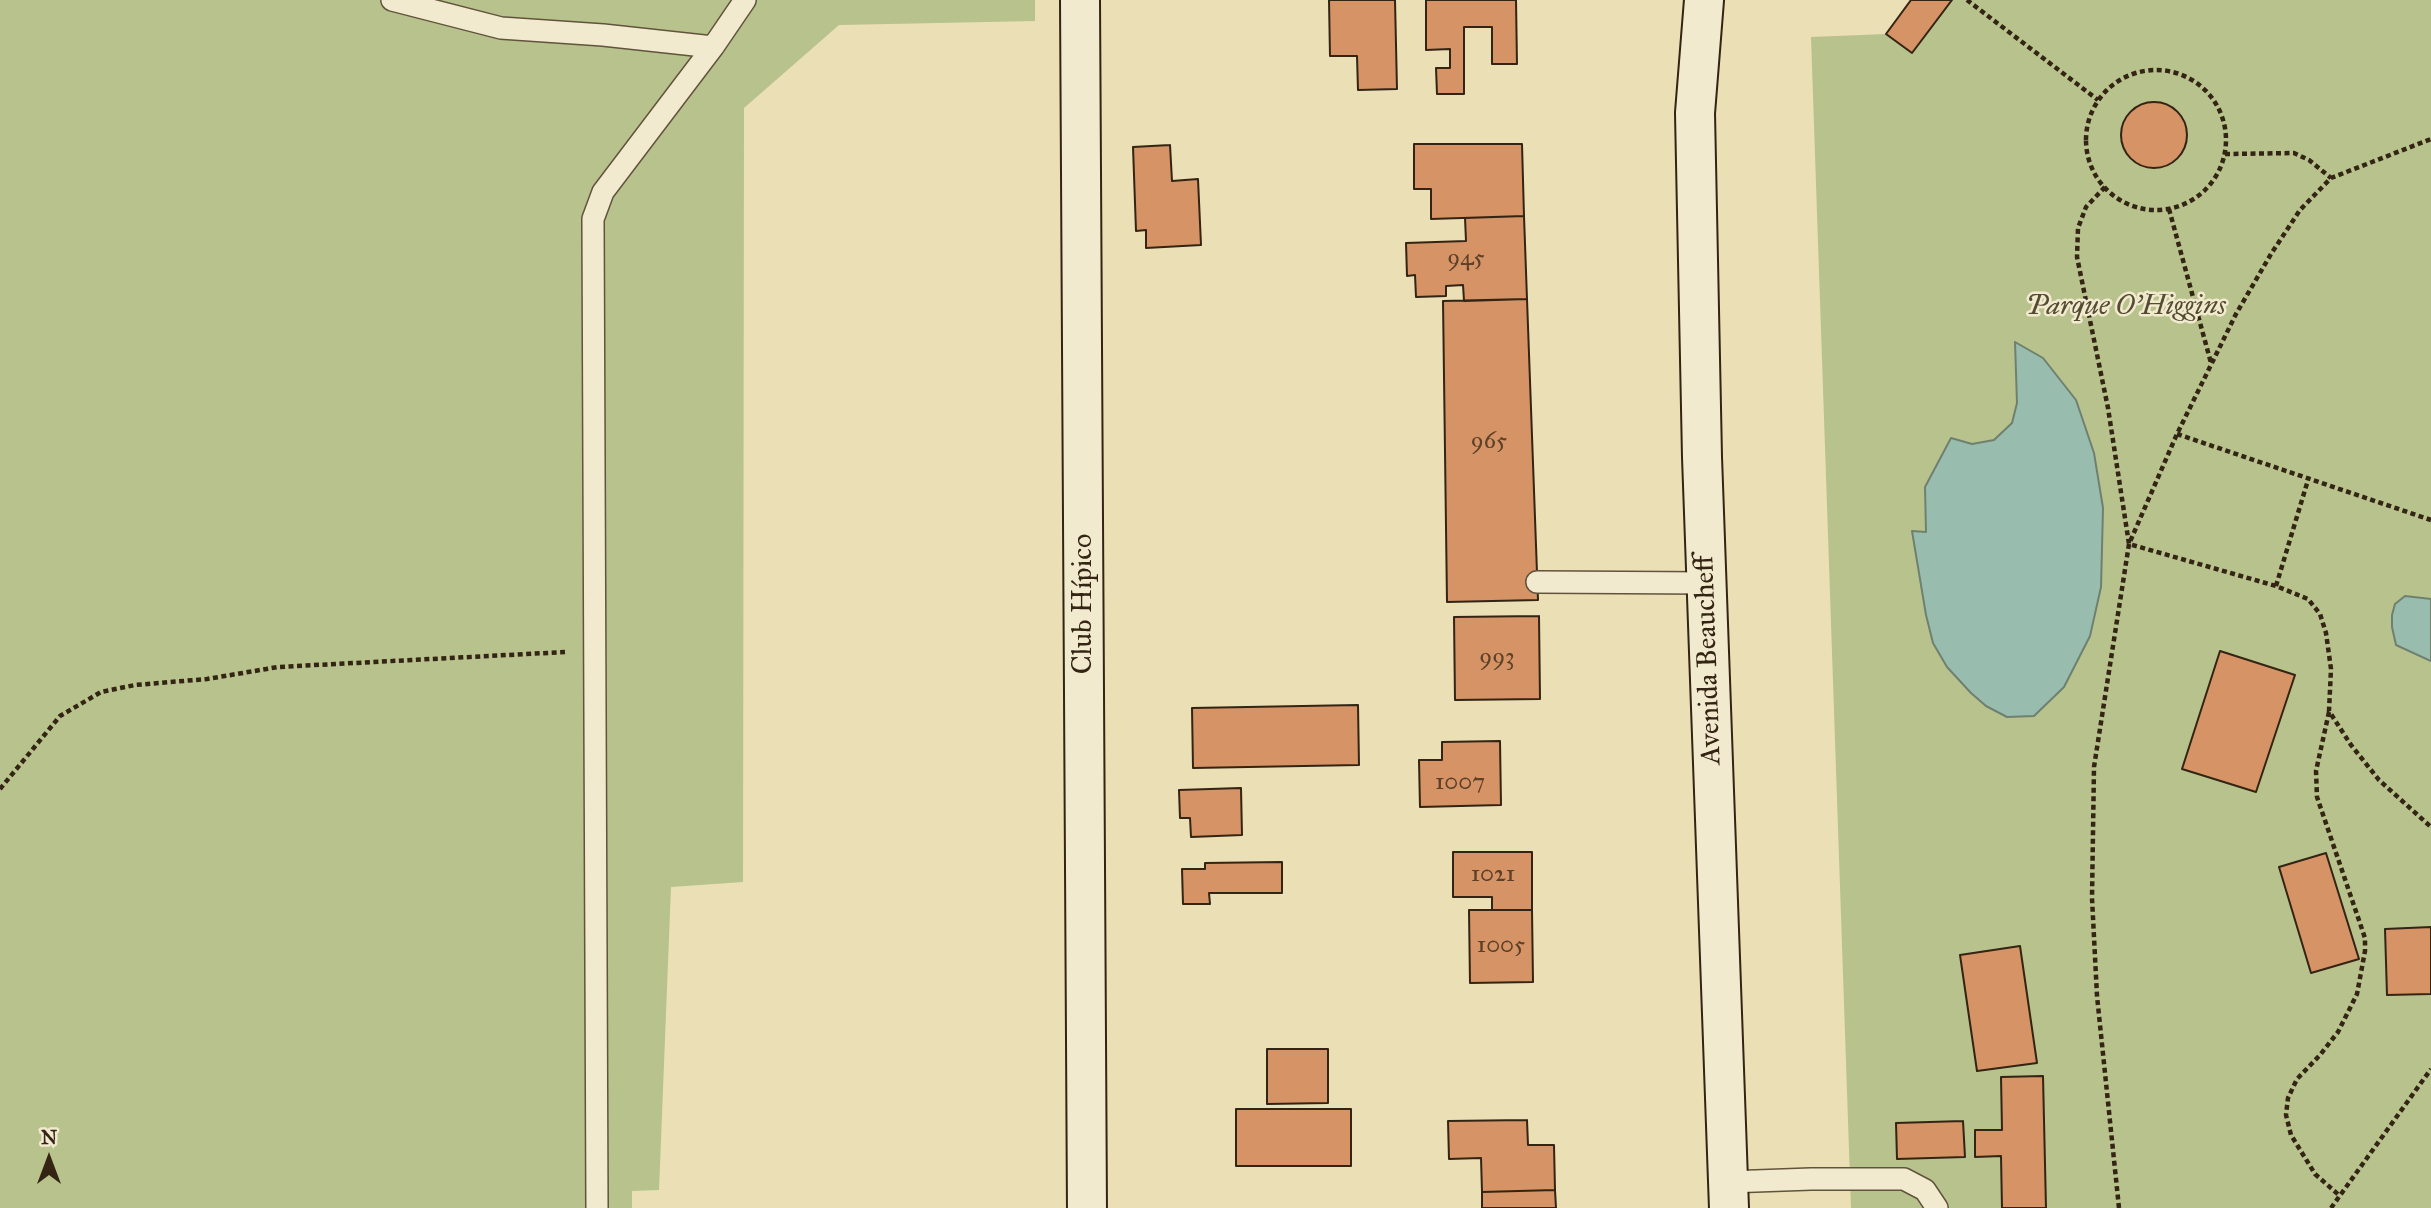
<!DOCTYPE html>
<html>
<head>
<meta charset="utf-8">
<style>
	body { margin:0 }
	#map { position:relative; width:2431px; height:1208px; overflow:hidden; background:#ebdfb5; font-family:"IM FELL Great Primer",serif }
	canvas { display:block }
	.north { position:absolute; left:14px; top:1124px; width:70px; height:70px; -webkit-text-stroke:5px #f2eacf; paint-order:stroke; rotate:0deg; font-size:19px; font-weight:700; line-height:28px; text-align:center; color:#332413 }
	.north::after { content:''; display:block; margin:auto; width:24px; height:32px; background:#332413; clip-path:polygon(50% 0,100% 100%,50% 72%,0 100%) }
</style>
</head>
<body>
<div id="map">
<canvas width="2431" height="1208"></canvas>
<div class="north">N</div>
</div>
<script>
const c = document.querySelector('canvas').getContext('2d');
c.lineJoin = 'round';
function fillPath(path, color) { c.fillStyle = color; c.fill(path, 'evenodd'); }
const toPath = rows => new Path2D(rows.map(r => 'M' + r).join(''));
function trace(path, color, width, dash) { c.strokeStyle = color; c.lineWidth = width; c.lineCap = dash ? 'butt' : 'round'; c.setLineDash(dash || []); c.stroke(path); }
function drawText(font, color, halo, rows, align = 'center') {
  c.font = font + ' "IM FELL Great Primer",serif'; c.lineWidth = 5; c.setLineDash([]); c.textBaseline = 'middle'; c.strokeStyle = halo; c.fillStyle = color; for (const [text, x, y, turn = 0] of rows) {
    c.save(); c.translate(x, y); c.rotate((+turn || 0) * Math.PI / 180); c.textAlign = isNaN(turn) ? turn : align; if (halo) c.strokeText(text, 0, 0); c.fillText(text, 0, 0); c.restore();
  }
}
fillPath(toPath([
	[0,0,1035,0,1035,21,839,25,744,108,743,882,671,887,659,1190,632,1191,632,1208,0,1208],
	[1911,0,2431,0,2431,1208,1851,1208,1811,37,1886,34]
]), '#b7c28d');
const water = toPath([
	[2015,342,2043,358,2076,400,2094,453,2103,508,2101,587,2090,636,2064,687,2034,716,2007,717,1986,706,1971,693,1947,667,1933,643,1926,615,1912,531,1926,532,1925,487,1951,438,1972,444,1994,440,2012,423,2017,403,2015,342],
	[2405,596,2431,599,2431,661,2396,645,2392,627,2392,615,2395,604,2405,596]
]);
fillPath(water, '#98bdae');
trace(water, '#708070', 2);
const building = toPath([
	[1329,0,1395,0,1397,89,1358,90,1357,56,1330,56,1329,0],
	[1426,0,1516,0,1517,64,1492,64,1492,27,1464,27,1464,94,1437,94,1436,68,1450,68,1450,49,1426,50,1426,0],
	[1911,0,1952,0,1912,53,1886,34,1911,0],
	'2121 135a33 33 0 1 1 66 0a33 33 0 1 1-66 0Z',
	[1414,144,1522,144,1524,216,1431,219,1431,189,1414,189,1414,144],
	[1170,145,1172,181,1198,179,1201,245,1146,248,1146,230,1136,231,1133,147,1170,145],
	[1524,216,1527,299,1464,301,1463,285,1446,286,1446,296,1416,297,1415,275,1407,276,1406,243,1466,241,1465,218,1524,216],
	[1527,299,1538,600,1447,602,1443,301,1527,299],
	[1539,616,1540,699,1455,700,1454,617,1539,616],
	[2220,651,2295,675,2256,792,2182,769,2220,651],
	[1358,705,1359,765,1193,768,1192,708,1358,705],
	[1500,741,1501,805,1420,807,1419,760,1442,760,1442,742,1500,741],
	[1241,788,1242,835,1191,837,1190,818,1180,818,1179,790,1241,788],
	[1453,852,1532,852,1532,910,1492,910,1492,897,1453,897,1453,852],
	[2326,853,2359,959,2311,973,2279,867,2326,853],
	[1282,862,1282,893,1209,893,1210,904,1183,904,1182,869,1205,869,1205,863,1282,862],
	[1469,910,1532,910,1533,982,1470,983,1469,910],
	[2431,927,2431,994,2387,995,2385,929,2431,927],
	[2020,946,2037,1063,1977,1071,1960,955,2020,946],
	[1267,1049,1328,1049,1328,1103,1267,1104,1267,1049],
	[2043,1076,2046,1208,2002,1208,2001,1156,1975,1157,1975,1130,2002,1130,2001,1077,2043,1076],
	[1236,1109,1351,1109,1351,1166,1236,1166,1236,1109],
	[1527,1120,1528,1145,1554,1145,1555,1190,1482,1192,1481,1158,1449,1159,1448,1121,1527,1120],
	[1963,1121,1965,1157,1897,1159,1896,1123,1963,1121],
	[1555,1190,1556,1208,1482,1208,1482,1192,1555,1190]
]);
fillPath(building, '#d59366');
trace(building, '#332413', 2);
const lane = toPath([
	[392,0,501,28,603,35,713,47],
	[1537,582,1707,583],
	[1728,1182,1811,1179,1904,1179,1925,1190,1937,1208],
	[597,1208,593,219,603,192,713,47,745,0]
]);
const secondary = toPath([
	[1080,0,1087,1208],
	[1704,0,1695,113,1702,457,1729,1208]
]);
trace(lane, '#61533c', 24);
trace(secondary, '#332413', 42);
trace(toPath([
	[1967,0,2098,100],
	'2086 140a70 70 0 1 1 140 0a70 70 0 1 1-140 0Z',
	[2225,154,2294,153,2309,160,2331,178],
	[2105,187,2086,207,2078,228,2077,257,2108,408,2129,544,2276,586,2308,599,2320,614,2326,633,2331,669,2329,711,2351,745,2379,780,2431,827],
	[2169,209,2211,363],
	[2177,434,2431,520],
	[2276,586,2308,480],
	[2329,712,2316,771,2317,797,2365,938,2365,951,2357,994,2338,1032,2320,1055,2297,1079,2288,1098,2286,1115,2291,1135,2315,1174,2340,1196],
	[0,789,60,716,101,692,135,685,207,679,278,667,565,652],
	[2119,1208,2097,996,2092,898,2094,767,2129,544,2177,434,2236,314,2271,254,2300,210,2331,178,2431,139],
	[2331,1208,2431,1069]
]), '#332413', 4.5, [5, 3.5]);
trace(lane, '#f2eacf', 21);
trace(secondary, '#f2eacf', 38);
drawText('24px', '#5c4028', null, [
	["945",1466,259],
	["965",1489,442],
	["993",1497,658],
	["1007",1460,783],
	["1021",1493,875],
	["1005",1501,946]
]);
drawText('italic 28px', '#544c32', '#f2eacf', [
	["Parque O'Higgins",2126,307]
]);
drawText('28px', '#332413', '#f2eacf', [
	["Club Hípico",1084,604,-90],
	["Avenida Beaucheff",1709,660,-92]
]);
</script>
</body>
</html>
